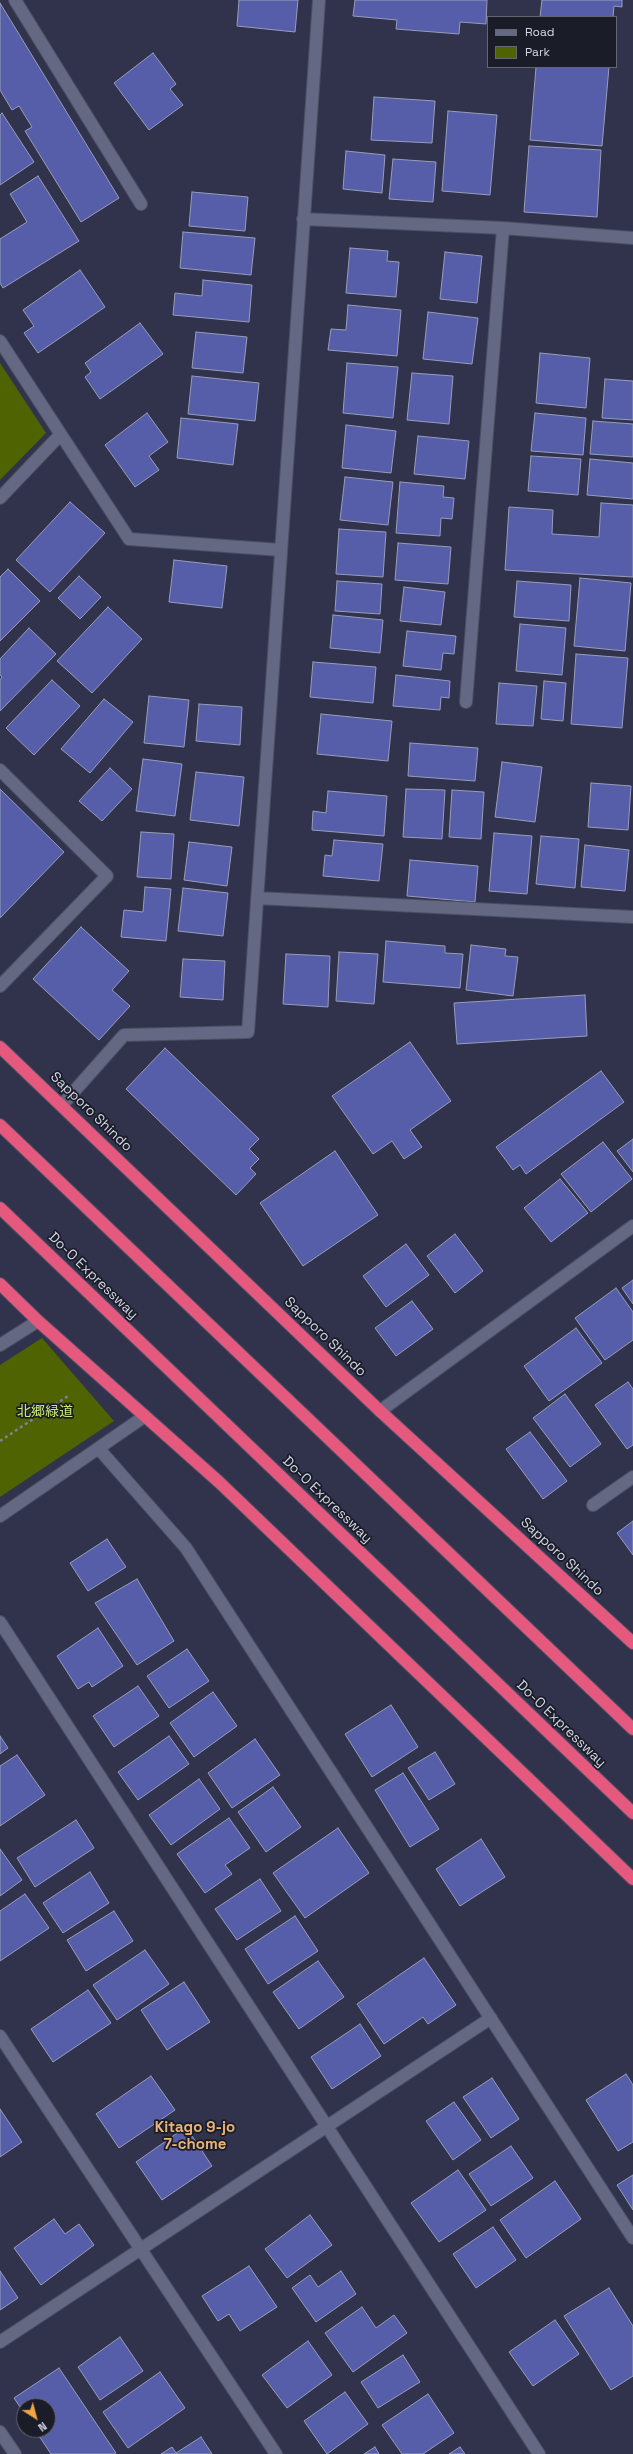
<!DOCTYPE html>
<html>
<head>
<meta charset="utf-8">
<style>
	body { margin:0 }
	#map { position:relative; width:633px; height:2454px; overflow:hidden; background:#30334b; font-family:"Space Grotesk",sans-serif }
	canvas { display:block }
	.legend { position:absolute; left:487px; top:16px; width:130px; height:52px; box-sizing:border-box; background:#1a1c27; border:1px solid #646673; margin:0; padding:5px 7px; list-style:none; font-size:12px; color:#d3d6e5 }
	.legend li { display:flex; align-items:center; gap:8px; height:20px }
	.legend b { width:20px; border:1px solid #646673 }
	.north { position:absolute; left:16px; top:2398px; width:40px; height:40px; box-sizing:border-box; background:#1a1c27; border:1px solid #646673; border-radius:50%; rotate:144deg; font-size:11px; font-weight:700; line-height:16px; text-align:center; color:#d3d6e5 }
	.north::after { content:''; display:block; margin:auto; width:14px; height:18px; background:#f2a541; clip-path:polygon(50% 0,100% 100%,50% 72%,0 100%) }
</style>
</head>
<body>
<div id="map">
<canvas width="633" height="2454"></canvas>
<ul class="legend">
<li><b style="height:5px;background:#646882"></b>Road</li>
<li><b style="height:11px;background:#4f6302"></b>Park</li>
</ul>
<div class="north">N</div>
</div>
<script>
const c = document.querySelector('canvas').getContext('2d');
c.lineJoin = 'round';
function fillPath(path, color) { c.fillStyle = color; c.fill(path, 'evenodd'); }
const toPath = rows => new Path2D(rows.map(r => 'M' + r).join(''));
function trace(path, color, width, dash) { c.strokeStyle = color; c.lineWidth = width; c.lineCap = dash ? 'butt' : 'round'; c.setLineDash(dash || []); c.stroke(path); }
function drawText(font, color, halo, rows, align = 'center') {
  c.font = font + ' "Space Grotesk","Noto Sans JP",sans-serif'; c.lineWidth = 3.5; c.setLineDash([]); c.textBaseline = 'middle'; c.strokeStyle = halo; c.fillStyle = color; for (const [text, x, y, turn = 0] of rows) {
    c.save(); c.translate(x, y); c.rotate((+turn || 0) * Math.PI / 180); c.textAlign = isNaN(turn) ? turn : align; if (halo) c.strokeText(text, 0, 0); c.fillText(text, 0, 0); c.restore();
  }
}
fillPath(toPath([
	[0,363,46,433,0,480],
	[42,1338,114,1421,0,1497,0,1365]
]), '#4f6302');
const building = toPath([
	[239,0,298,0,295,32,237,26,239,0],
	[355,0,487,0,486,24,460,22,459,34,396,29,397,20,353,16,355,0],
	[542,0,622,0,622,7,614,6,613,17,540,17,542,0],
	[0,3,119,198,81,222,25,131,32,127,19,106,12,110,0,90,0,3],
	[153,53,176,84,170,89,183,105,149,130,114,83,153,53],
	[536,67,609,67,602,146,530,140,536,67],
	[374,97,435,101,432,143,371,140,374,97],
	[448,111,497,115,490,195,442,191,448,111],
	[2,113,34,162,0,185,0,115,2,113],
	[529,146,601,150,597,217,524,212,529,146],
	[346,151,385,155,382,193,343,189,346,151],
	[393,159,436,162,433,202,389,199,393,159],
	[38,176,79,241,3,288,0,283,0,239,27,222,10,194,38,176],
	[192,192,248,197,245,231,189,226,192,192],
	[183,232,255,238,251,275,180,268,183,232],
	[350,248,388,251,387,261,399,262,396,297,346,293,350,248],
	[445,252,482,256,477,303,440,299,445,252],
	[80,270,105,307,38,353,24,333,34,326,23,310,80,270],
	[203,280,252,285,249,322,173,315,175,293,202,296,203,280],
	[348,305,401,310,397,356,328,350,331,329,346,330,348,305],
	[428,312,478,318,472,364,423,359,428,312],
	[140,323,163,354,100,399,85,377,91,372,85,363,140,323],
	[196,332,247,337,243,373,192,368,196,332],
	[540,353,590,358,586,408,536,403,540,353],
	[347,363,398,367,393,418,343,413,347,363],
	[412,373,453,376,449,424,407,420,412,373],
	[192,376,259,383,255,421,188,414,192,376],
	[605,379,633,381,633,420,602,418,605,379],
	[147,413,168,442,149,456,159,470,135,487,105,445,147,413],
	[535,413,586,418,583,455,531,451,535,413],
	[181,418,238,424,233,465,177,458,181,418],
	[593,421,633,424,633,457,590,454,593,421],
	[346,425,396,431,391,473,342,468,346,425],
	[418,436,469,441,465,479,414,474,418,436],
	[531,456,581,459,578,495,528,491,531,456],
	[590,459,633,463,633,499,587,495,590,459],
	[345,477,393,482,388,525,340,520,345,477],
	[400,482,444,486,443,497,454,498,452,519,441,518,440,536,396,533,400,482],
	[70,502,105,533,50,592,16,560,70,502],
	[601,503,633,505,633,577,505,570,509,507,553,510,552,534,599,537,601,503],
	[339,529,386,532,383,577,336,574,339,529],
	[398,543,451,547,448,584,395,580,398,543],
	[174,560,227,566,222,608,169,602,174,560],
	[8,569,40,601,0,641,0,577,8,569],
	[79,576,101,597,80,619,58,598,79,576],
	[580,578,631,583,625,651,574,646,580,578],
	[337,581,382,584,380,614,335,611,337,581],
	[517,581,571,585,569,621,514,617,517,581],
	[404,587,445,592,441,625,400,621,404,587],
	[108,607,142,639,92,693,57,661,108,607],
	[333,615,383,620,380,653,330,648,333,615],
	[520,624,566,628,562,675,516,671,520,624],
	[29,628,56,654,0,711,0,680,2,677,0,675,0,659,29,628],
	[407,631,456,636,454,654,443,653,441,670,403,666,407,631],
	[576,654,628,658,622,728,571,724,576,654],
	[313,662,376,667,373,703,310,697,313,662],
	[396,675,450,681,449,698,441,697,440,710,393,706,396,675],
	[52,680,80,706,34,755,6,728,52,680],
	[544,681,566,683,563,721,541,719,544,681],
	[499,683,537,686,533,726,496,724,499,683],
	[149,696,189,700,184,747,144,743,149,696],
	[104,699,133,722,90,773,61,749,104,699],
	[199,704,242,707,240,745,196,741,199,704],
	[321,714,392,721,388,761,317,754,321,714],
	[410,743,478,748,475,781,408,776,410,743],
	[143,759,182,764,175,816,136,811,143,759],
	[502,762,542,767,535,822,495,817,502,762],
	[110,768,132,789,102,821,79,801,110,768],
	[196,772,244,777,239,826,190,820,196,772],
	[591,783,631,786,628,830,588,827,591,783],
	[0,789,64,852,0,918,0,789],
	[406,789,445,790,442,839,403,837,406,789],
	[452,790,484,792,481,839,449,837,452,790],
	[328,791,387,796,384,836,312,830,313,811,326,813,328,791],
	[141,832,174,834,171,879,137,877,141,832],
	[494,833,532,836,527,894,489,891,494,833],
	[541,836,579,839,575,888,536,884,541,836],
	[334,840,383,844,379,881,323,876,325,855,332,856,334,840],
	[189,842,232,847,227,886,184,880,189,842],
	[585,845,629,850,625,891,581,887,585,845],
	[410,860,478,866,475,902,407,896,410,860],
	[145,887,171,889,166,941,121,937,124,910,143,912,145,887],
	[183,888,228,893,223,936,178,931,183,888],
	[81,927,129,971,112,990,130,1006,99,1040,33,979,81,927],
	[386,941,445,946,445,953,463,954,460,988,383,982,386,941],
	[471,945,506,949,505,956,518,957,513,996,466,990,471,945],
	[339,952,378,954,374,1004,336,1001,339,952],
	[286,954,330,956,328,1007,283,1004,286,954],
	[183,959,225,961,223,1000,180,997,183,959],
	[585,995,587,1036,457,1044,454,1003,585,995],
	[410,1042,451,1101,410,1130,422,1147,404,1159,392,1141,373,1154,332,1096,410,1042],
	[165,1048,259,1139,249,1149,259,1159,250,1168,256,1174,236,1195,126,1089,165,1048],
	[601,1071,624,1102,526,1174,520,1165,513,1170,496,1147,601,1071],
	[633,1139,633,1172,617,1151,633,1139],
	[603,1142,632,1179,591,1212,561,1174,603,1142],
	[335,1151,378,1215,303,1266,260,1203,335,1151],
	[560,1179,588,1213,551,1242,524,1208,560,1179],
	[455,1234,483,1271,455,1293,427,1256,455,1234],
	[406,1244,429,1275,386,1307,363,1276,406,1244],
	[633,1280,633,1304,622,1288,633,1280],
	[616,1288,633,1312,633,1340,605,1360,575,1318,616,1288],
	[412,1301,433,1329,396,1356,375,1328,412,1301],
	[576,1328,602,1363,549,1401,524,1366,576,1328],
	[628,1382,633,1389,633,1445,627,1449,595,1405,628,1382],
	[565,1394,601,1444,570,1467,533,1418,565,1394],
	[530,1432,567,1481,543,1499,506,1449,530,1432],
	[633,1521,633,1555,617,1533,633,1521],
	[107,1539,126,1567,88,1591,70,1563,107,1539],
	[137,1579,174,1641,137,1665,95,1603,137,1579],
	[98,1628,123,1666,92,1687,89,1682,78,1689,57,1656,98,1628],
	[187,1649,209,1681,169,1708,147,1676,187,1649],
	[138,1686,159,1716,114,1747,93,1716,138,1686],
	[213,1692,237,1726,194,1757,170,1723,213,1692],
	[391,1705,418,1747,372,1777,345,1734,391,1705],
	[0,1736,8,1748,0,1754,0,1736],
	[169,1736,189,1764,138,1800,118,1772,169,1736],
	[255,1739,280,1775,232,1808,208,1773,255,1739],
	[435,1752,455,1784,429,1800,408,1768,435,1752],
	[17,1755,45,1795,0,1826,0,1766,17,1755],
	[403,1773,439,1829,410,1847,375,1790,403,1773],
	[199,1779,220,1809,171,1845,149,1815,199,1779],
	[273,1787,301,1827,266,1852,238,1812,273,1787],
	[229,1818,250,1848,225,1865,232,1874,205,1893,177,1854,229,1818],
	[76,1820,94,1848,35,1887,17,1858,76,1820],
	[338,1828,369,1873,305,1918,273,1873,338,1828],
	[481,1839,505,1877,460,1906,436,1869,481,1839],
	[0,1849,22,1880,0,1896,0,1849],
	[90,1872,109,1903,63,1933,43,1903,90,1872],
	[260,1879,281,1911,237,1940,215,1909,260,1879],
	[25,1894,49,1928,0,1961,0,1911,25,1894],
	[114,1911,133,1941,86,1971,67,1940,114,1911],
	[295,1916,318,1951,268,1984,245,1949,295,1916],
	[145,1950,169,1984,117,2020,93,1985,145,1950],
	[424,1958,456,2005,428,2024,423,2017,384,2044,357,2004,424,1958],
	[318,1961,344,1997,299,2029,273,1992,318,1961],
	[184,1982,210,2022,167,2050,141,2010,184,1982],
	[88,1990,111,2023,53,2062,31,2029,88,1990],
	[360,2024,381,2056,332,2089,311,2057,360,2024],
	[626,2074,633,2085,633,2142,618,2151,586,2100,626,2074],
	[151,2076,175,2110,119,2148,96,2114,151,2076],
	[492,2078,519,2119,491,2138,463,2097,492,2078],
	[454,2102,481,2140,453,2160,426,2121,454,2102],
	[0,2109,22,2142,0,2157,0,2109],
	[186,2127,212,2166,162,2200,136,2162,186,2127],
	[511,2146,533,2178,491,2206,469,2174,511,2146],
	[458,2170,486,2210,439,2242,411,2203,458,2170],
	[633,2175,633,2210,617,2185,633,2175],
	[555,2181,581,2219,526,2258,500,2220,555,2181],
	[310,2215,332,2245,287,2278,265,2249,310,2215],
	[54,2219,65,2234,79,2224,94,2245,41,2285,14,2248,54,2219],
	[493,2227,516,2260,476,2288,453,2254,493,2227],
	[249,2266,277,2307,240,2331,229,2314,218,2321,202,2296,249,2266],
	[0,2271,18,2298,0,2310,0,2271],
	[341,2271,356,2294,316,2322,292,2288,310,2275,318,2287,341,2271],
	[609,2288,633,2326,633,2376,611,2390,564,2316,609,2288],
	[362,2307,376,2328,394,2315,407,2333,353,2372,325,2333,362,2307],
	[555,2320,579,2354,533,2386,509,2352,555,2320],
	[120,2337,143,2371,100,2400,78,2367,120,2337],
	[308,2341,332,2375,287,2408,262,2375,308,2341],
	[403,2355,420,2382,378,2408,361,2382,403,2355],
	[59,2368,116,2453,114,2454,51,2454,35,2430,48,2430,48,2406,24,2406,24,2413,14,2398,59,2368],
	[160,2372,185,2408,128,2448,103,2412,160,2372],
	[345,2392,368,2424,327,2454,304,2421,345,2392],
	[428,2394,454,2433,423,2454,402,2454,382,2425,428,2394],
	[201,2437,212,2454,161,2454,172,2447,176,2453,201,2437],
	[375,2447,379,2454,364,2454,375,2447],
	[460,2447,465,2454,449,2454,460,2447]
]);
fillPath(building, '#565ea9');
trace(building, '#979db9', 1);
const lane = toPath([
	[15,0,141,204],
	[129,539,281,550]
]);
const street = toPath([
	[303,219,503,228,633,238],
	[0,341,129,539],
	[0,498,60,435],
	[466,702,503,228],
	[0,770,107,876,0,986],
	[257,898,633,917],
	[62,1105,124,1035,248,1032,319,0],
	[0,1345,38,1321],
	[380,1411,633,1226],
	[99,1449,186,1548,633,2238],
	[593,1505,633,1477],
	[0,1516,145,1416],
	[0,1622,539,2454],
	[0,2036,276,2454],
	[0,2342,491,2018],
	[0,2432,15,2454]
]);
const highway = toPath([
	[0,1047,380,1411,633,1643],
	[0,1125,633,1729],
	[0,1208,633,1813],
	[0,1284,38,1321,219,1482,633,1879]
]);
trace(lane, '#4c4f63', 14);
trace(street, '#4c4f63', 14);
trace(highway, '#4c4f63', 14);
trace(toPath([
	[0,1441,68,1396]
]), '#7f8296', 2.5, [3, 3]);
trace(lane, '#646882', 12);
trace(street, '#646882', 12);
trace(highway, '#e5597e', 12);
drawText('14px', '#d3d6e5', '#1a1c27', [
	["Sapporo Shindo",91,1112,44],
	["Do-O Expressway",93,1276,44],
	["Sapporo Shindo",325,1337,44],
	["Do-O Expressway",327,1500,44],
	["Sapporo Shindo",562,1557,43],
	["Do-O Expressway",561,1724,44]
]);
drawText('14px', '#c9ea77', '#1a1c27', [
	["北郷緑道",45,1412]
]);
drawText('bold 15px', '#eab477', '#1a1c27', [
	["Kitago 9-jo",195,2128],
	["7-chome",195,2145]
]);
</script>
</body>
</html>
